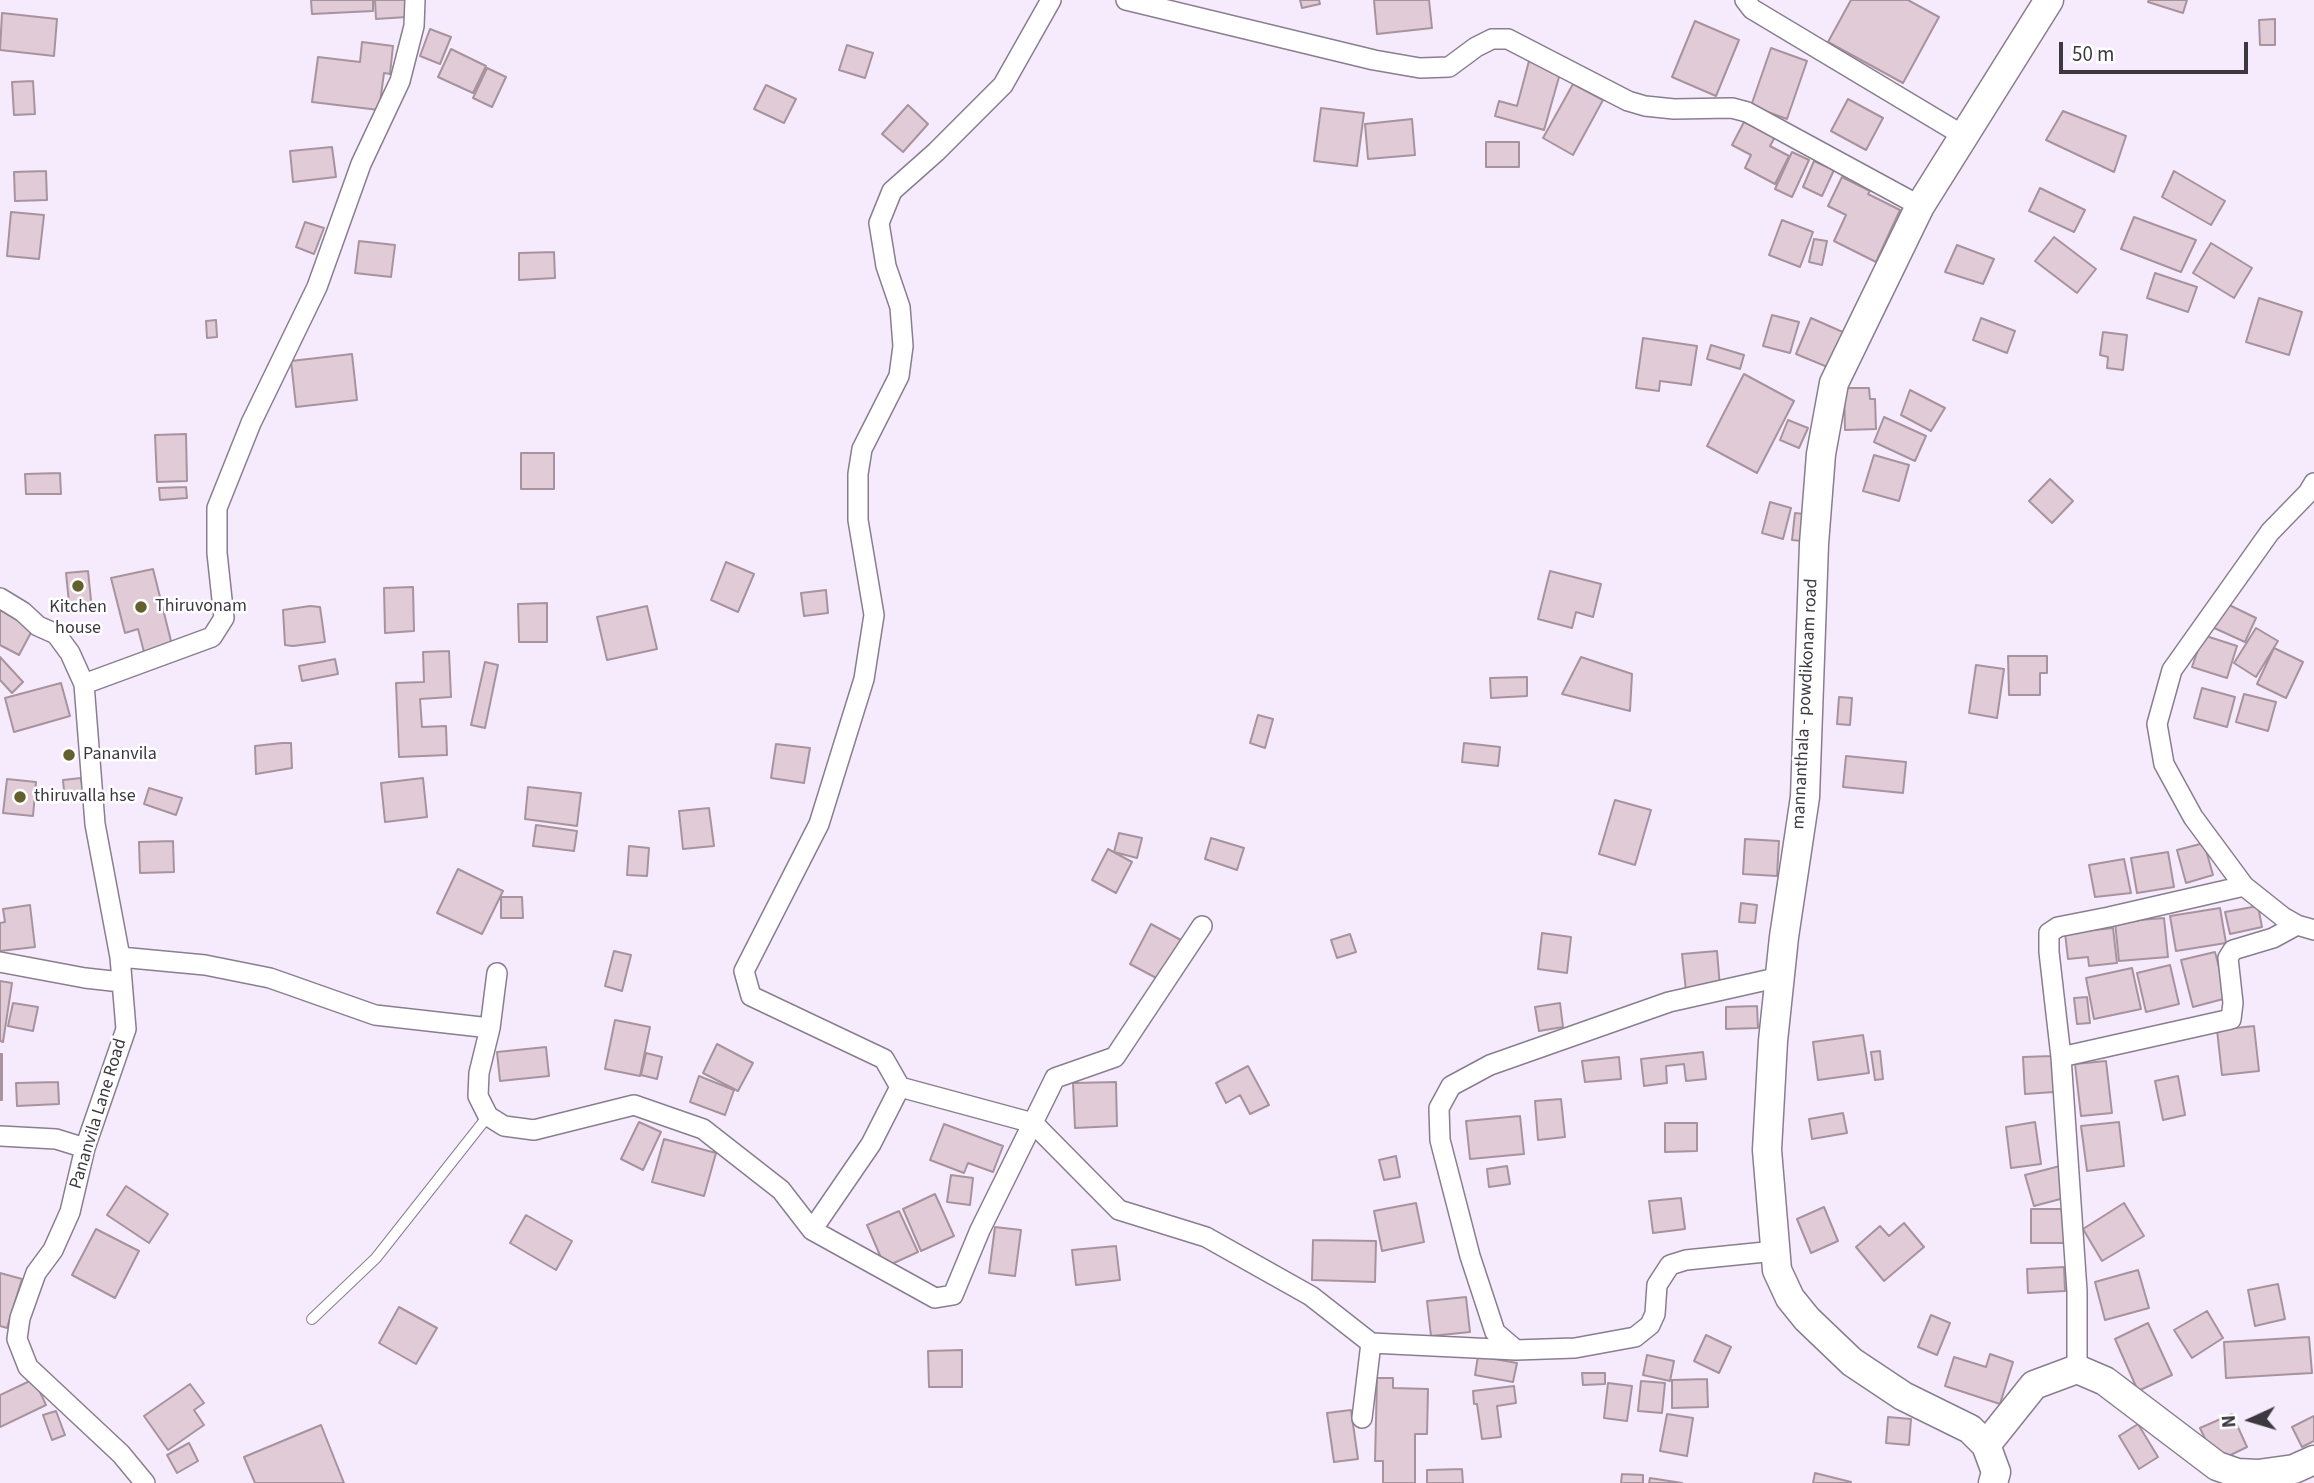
<!DOCTYPE html>
<html>
<head>
<meta charset="utf-8">
<style>
	body { margin:0 }
	#map { position:relative; width:2314px; height:1483px; overflow:hidden; background:#f6ebfd; font-family:"Source Sans 3",sans-serif }
	canvas { display:block }
	.north { position:absolute; left:2216px; top:1385px; width:70px; height:70px; -webkit-text-stroke:5px #fff; paint-order:stroke; rotate:266deg; font-size:19px; font-weight:700; line-height:28px; text-align:center; color:#3c383f }
	.north::after { content:''; display:block; margin:auto; width:24px; height:32px; background:#3c383f; clip-path:polygon(50% 0,100% 100%,50% 72%,0 100%) }
	.scale { position:absolute; left:2059px; top:42px; width:189px; height:32px; box-sizing:border-box; border:4px solid #3c383f; border-top:0; padding-left:9px; font-size:21px; line-height:24px; white-space:nowrap; color:#3c383f; -webkit-text-stroke:5px #fff; paint-order:stroke }
</style>
</head>
<body>
<div id="map">
<canvas width="2314" height="1483"></canvas>
<div class="north">N</div>
<div class="scale">50 m</div>
</div>
<script>
const c = document.querySelector('canvas').getContext('2d');
c.lineJoin = 'round';
function fillPath(path, color) { c.fillStyle = color; c.fill(path, 'evenodd'); }
const toPath = rows => new Path2D(rows.map(r => 'M' + r).join(''));
function trace(path, color, width, dash) { c.strokeStyle = color; c.lineWidth = width; c.lineCap = dash ? 'butt' : 'round'; c.setLineDash(dash || []); c.stroke(path); }
function drawText(font, color, halo, rows, align = 'center') {
  c.font = font + ' "Source Sans 3",sans-serif'; c.lineWidth = 5; c.setLineDash([]); c.textBaseline = 'middle'; c.strokeStyle = halo; c.fillStyle = color; for (const [text, x, y, turn = 0] of rows) {
    c.save(); c.translate(x, y); c.rotate((+turn || 0) * Math.PI / 180); c.textAlign = isNaN(turn) ? turn : align; if (halo) c.strokeText(text, 0, 0); c.fillText(text, 0, 0); c.restore();
  }
}
const building = toPath([
	[311,0,373,0,373,11,312,14,311,0],
	[375,0,405,0,407,17,376,19,375,0],
	[1300,0,1319,0,1320,4,1302,8,1300,0],
	[1374,0,1429,0,1432,28,1377,34,1374,0],
	[1851,0,1908,0,1939,17,1903,83,1828,42,1851,0],
	[2149,0,2187,0,2183,13,2148,2,2149,0],
	[2,13,57,19,54,56,0,50,2,13],
	[2275,19,2275,45,2260,45,2259,20,2275,19],
	[1695,21,1739,40,1716,96,1672,77,1695,21],
	[430,29,451,37,440,64,420,56,430,29],
	[362,42,393,46,390,74,384,73,379,110,312,102,318,57,360,62,362,42],
	[847,45,873,53,865,78,839,70,847,45],
	[1771,48,1807,61,1787,119,1751,106,1771,48],
	[451,49,486,66,473,93,438,77,451,49],
	[1529,61,1561,70,1544,130,1495,116,1499,101,1517,106,1529,61],
	[487,68,506,77,492,107,473,98,487,68],
	[33,81,35,114,14,115,12,82,33,81],
	[1573,84,1603,100,1573,155,1543,138,1573,84],
	[766,85,796,99,784,123,754,109,766,85],
	[1848,99,1883,118,1866,150,1831,131,1848,99],
	[908,105,928,124,903,152,882,134,908,105],
	[1321,108,1364,113,1357,166,1314,161,1321,108],
	[2063,111,2126,136,2114,172,2046,140,2063,111],
	[1412,119,1415,155,1368,159,1365,124,1412,119],
	[1744,122,1775,137,1770,146,1789,156,1775,184,1745,168,1751,155,1732,145,1744,122],
	[1486,142,1519,142,1519,167,1486,167,1486,142],
	[332,147,336,177,293,182,290,151,332,147],
	[1792,152,1809,160,1792,197,1775,189,1792,152],
	[1814,161,1834,170,1822,196,1803,187,1814,161],
	[46,171,47,200,15,201,14,172,46,171],
	[2174,171,2225,201,2211,225,2162,197,2174,171],
	[1842,177,1870,191,1868,194,1900,210,1876,262,1834,241,1846,215,1828,206,1842,177],
	[2040,188,2085,210,2074,232,2029,211,2040,188],
	[11,212,44,215,39,259,7,256,11,212],
	[2134,217,2196,240,2181,272,2121,249,2134,217],
	[1782,220,1813,232,1800,267,1769,255,1782,220],
	[305,222,324,228,314,254,296,247,305,222],
	[2054,237,2096,269,2077,293,2035,261,2054,237],
	[1814,239,1827,241,1822,265,1809,262,1814,239],
	[359,241,395,245,391,277,355,273,359,241],
	[2211,243,2252,268,2234,298,2193,273,2211,243],
	[1957,245,1994,259,1983,284,1945,272,1957,245],
	[554,252,555,278,519,280,519,253,554,252],
	[2155,273,2197,287,2188,312,2147,298,2155,273],
	[2259,298,2302,312,2289,355,2246,342,2259,298],
	[1772,315,1799,322,1790,353,1763,346,1772,315],
	[1811,318,1845,333,1830,368,1796,354,1811,318],
	[1981,318,2015,331,2007,353,1973,340,1981,318],
	[216,320,217,337,207,338,206,321,216,320],
	[2103,332,2127,335,2123,370,2107,368,2108,357,2100,355,2103,332],
	[1643,338,1697,346,1691,385,1660,381,1659,391,1636,388,1643,338],
	[1711,345,1744,355,1740,369,1707,359,1711,345],
	[352,354,357,400,296,407,291,361,352,354],
	[1744,374,1794,401,1757,473,1707,446,1744,374],
	[1844,388,1869,388,1870,399,1875,399,1876,429,1845,430,1844,388],
	[1910,390,1945,408,1931,431,1901,415,1910,390],
	[1884,417,1926,436,1915,461,1874,442,1884,417],
	[1788,420,1808,428,1799,448,1780,440,1788,420],
	[186,434,187,481,157,482,155,435,186,434],
	[521,453,554,453,554,489,521,489,521,453],
	[1874,455,1909,465,1899,501,1863,491,1874,455],
	[60,473,61,494,26,494,25,474,60,473],
	[2050,479,2073,501,2052,523,2029,501,2050,479],
	[186,487,187,498,160,500,159,488,186,487],
	[1770,502,1791,508,1783,539,1762,533,1770,502],
	[1795,513,1804,514,1802,541,1792,540,1795,513],
	[726,562,754,574,738,612,711,600,726,562],
	[153,569,172,645,144,652,138,629,125,633,111,578,153,569],
	[88,571,92,610,70,613,66,573,88,571],
	[1550,571,1601,584,1593,617,1576,612,1572,628,1538,619,1550,571],
	[413,587,414,631,385,633,384,588,413,587],
	[826,590,828,613,804,616,801,593,826,590],
	[2223,602,2256,618,2245,642,2212,627,2223,602],
	[547,603,547,642,519,642,518,604,547,603],
	[310,606,320,607,325,642,293,646,285,645,283,610,310,606],
	[647,606,657,649,607,660,597,617,647,606],
	[0,610,34,627,19,655,0,645,0,610],
	[2256,628,2278,641,2256,677,2234,663,2256,628],
	[2203,635,2237,646,2227,678,2192,667,2203,635],
	[2274,648,2303,662,2286,698,2257,684,2274,648],
	[449,651,451,697,420,699,422,727,446,726,447,755,399,757,396,683,424,682,423,652,449,651],
	[2008,656,2047,656,2047,673,2040,673,2040,695,2009,695,2008,656],
	[0,657,23,682,12,693,0,680,0,657],
	[1581,657,1632,674,1630,711,1562,694,1581,657],
	[335,659,338,674,302,681,299,666,335,659],
	[485,662,498,665,485,728,471,725,485,662],
	[1976,665,2004,669,1997,718,1969,713,1976,665],
	[1527,677,1527,696,1491,698,1490,678,1527,677],
	[61,683,70,716,14,732,5,698,61,683],
	[2202,688,2235,697,2227,727,2194,718,2202,688],
	[2244,694,2276,702,2268,731,2236,722,2244,694],
	[1839,697,1852,698,1850,725,1837,724,1839,697],
	[1258,715,1273,719,1265,748,1250,743,1258,715],
	[282,743,291,743,292,768,256,774,255,746,282,743],
	[1464,743,1500,747,1498,766,1462,762,1464,743],
	[776,744,810,748,804,783,771,778,776,744],
	[1846,756,1906,762,1903,793,1843,787,1846,756],
	[81,778,84,800,65,802,63,780,81,778],
	[423,778,427,817,385,822,381,783,423,778],
	[7,779,36,782,33,816,3,813,7,779],
	[528,787,581,793,577,826,525,819,528,787],
	[149,788,182,798,176,815,144,804,149,788],
	[1615,800,1651,810,1635,865,1599,854,1615,800],
	[709,808,714,846,683,849,679,811,709,808],
	[536,825,577,831,574,851,533,846,536,825],
	[1119,833,1142,838,1137,858,1114,852,1119,833],
	[1211,838,1244,848,1237,870,1205,859,1211,838],
	[1745,839,1779,841,1777,876,1743,874,1745,839],
	[173,841,174,872,140,873,139,842,173,841],
	[2204,843,2213,875,2186,883,2177,850,2204,843],
	[629,846,649,848,647,876,627,875,629,846],
	[1108,849,1132,862,1116,893,1092,880,1108,849],
	[2168,852,2174,887,2137,893,2131,858,2168,852],
	[2124,859,2131,893,2095,897,2089,865,2124,859],
	[458,869,503,891,482,934,437,913,458,869],
	[501,897,522,897,523,918,501,918,501,897],
	[1741,903,1757,905,1755,923,1739,922,1741,903],
	[30,905,35,947,0,951,0,923,5,922,3,909,30,905],
	[2258,906,2262,927,2230,934,2225,912,2258,906],
	[2220,908,2226,943,2176,951,2170,916,2220,908],
	[2164,918,2168,957,2119,961,2115,922,2164,918],
	[1151,924,1181,940,1160,980,1130,964,1151,924],
	[2113,928,2117,963,2089,966,2088,957,2068,959,2065,933,2113,928],
	[1542,933,1571,937,1567,973,1538,969,1542,933],
	[1350,934,1356,952,1337,958,1331,940,1350,934],
	[614,951,631,955,622,991,605,986,614,951],
	[1717,951,1720,987,1686,991,1682,954,1717,951],
	[2215,952,2227,998,2193,1007,2181,960,2215,952],
	[2170,965,2179,1004,2146,1012,2137,973,2170,965],
	[2132,968,2141,1009,2094,1019,2086,978,2132,968],
	[0,981,12,983,3,1042,0,1041,0,981],
	[2087,997,2090,1023,2077,1024,2074,998,2087,997],
	[13,1003,38,1007,33,1031,8,1026,13,1003],
	[1560,1003,1563,1027,1539,1031,1535,1007,1560,1003],
	[1757,1006,1758,1028,1726,1029,1726,1007,1757,1006],
	[615,1020,650,1027,640,1076,605,1069,615,1020],
	[2254,1026,2259,1071,2222,1075,2217,1030,2254,1026],
	[1863,1035,1869,1073,1818,1080,1813,1042,1863,1035],
	[717,1044,753,1063,738,1091,703,1073,717,1044],
	[546,1047,549,1076,500,1081,497,1052,546,1047],
	[1880,1051,1883,1079,1875,1080,1871,1052,1880,1051],
	[1703,1052,1706,1079,1686,1081,1684,1064,1666,1066,1667,1083,1644,1086,1641,1059,1703,1052],
	[646,1053,662,1057,657,1079,641,1075,646,1053],
	[0,1054,2,1054,2,1100,0,1100,0,1054],
	[2052,1056,2054,1092,2025,1094,2023,1057,2052,1056],
	[1619,1057,1621,1079,1585,1082,1582,1061,1619,1057],
	[2106,1061,2112,1113,2081,1116,2075,1064,2106,1061],
	[1248,1066,1269,1105,1250,1114,1240,1095,1226,1103,1216,1083,1248,1066],
	[699,1076,734,1090,725,1115,690,1102,699,1076],
	[2178,1076,2185,1115,2163,1120,2155,1081,2178,1076],
	[58,1082,59,1104,17,1106,16,1083,58,1082],
	[1116,1082,1117,1126,1075,1128,1073,1083,1116,1082],
	[1561,1099,1565,1137,1538,1140,1535,1101,1561,1099],
	[1843,1113,1847,1133,1812,1139,1809,1119,1843,1113],
	[1520,1116,1524,1154,1470,1159,1466,1121,1520,1116],
	[639,1122,661,1132,643,1170,621,1159,639,1122],
	[2035,1122,2041,1164,2011,1168,2006,1127,2035,1122],
	[2119,1122,2124,1166,2087,1171,2081,1126,2119,1122],
	[1665,1123,1697,1123,1697,1151,1665,1152,1665,1123],
	[944,1124,1003,1146,993,1172,968,1163,964,1173,930,1160,944,1124],
	[664,1139,716,1153,704,1196,652,1182,664,1139],
	[1396,1156,1400,1177,1384,1180,1379,1160,1396,1156],
	[1507,1166,1510,1184,1489,1187,1487,1169,1507,1166],
	[2060,1166,2068,1197,2034,1206,2025,1175,2060,1166],
	[951,1175,973,1178,970,1205,947,1202,951,1175],
	[126,1186,168,1214,149,1243,107,1215,126,1186],
	[935,1194,954,1236,921,1251,903,1209,935,1194],
	[1681,1198,1685,1229,1653,1233,1649,1201,1681,1198],
	[1416,1203,1424,1242,1382,1251,1374,1211,1416,1203],
	[2124,1203,2144,1236,2102,1261,2083,1229,2124,1203],
	[1824,1207,1838,1241,1811,1253,1797,1219,1824,1207],
	[2031,1209,2067,1209,2067,1243,2031,1243,2031,1209],
	[899,1211,918,1252,885,1267,867,1225,899,1211],
	[526,1215,572,1241,556,1270,510,1243,526,1215],
	[1904,1223,1924,1247,1884,1281,1856,1247,1880,1226,1889,1236,1904,1223],
	[995,1227,1021,1230,1015,1276,989,1273,995,1227],
	[96,1229,139,1251,115,1298,72,1275,96,1229],
	[1313,1240,1376,1241,1375,1282,1312,1280,1313,1240],
	[1116,1246,1120,1280,1076,1285,1072,1250,1116,1246],
	[2064,1267,2065,1291,2028,1293,2027,1269,2064,1267],
	[2138,1270,2149,1308,2105,1320,2095,1282,2138,1270],
	[0,1273,22,1279,7,1328,0,1326,0,1273],
	[2278,1284,2285,1319,2255,1326,2248,1290,2278,1284],
	[1466,1297,1470,1332,1431,1336,1427,1301,1466,1297],
	[399,1307,437,1328,416,1364,379,1343,399,1307],
	[2207,1311,2223,1338,2192,1358,2174,1330,2207,1311],
	[1931,1315,1950,1323,1937,1355,1918,1347,1931,1315],
	[2148,1323,2172,1375,2138,1391,2115,1339,2148,1323],
	[1706,1335,1731,1347,1719,1373,1694,1361,1706,1335],
	[2309,1337,2312,1373,2226,1378,2224,1342,2309,1337],
	[962,1350,962,1387,929,1387,928,1351,962,1350],
	[1990,1354,2013,1362,2000,1404,1945,1386,1954,1357,1986,1367,1990,1354],
	[1647,1355,1674,1361,1670,1381,1643,1375,1647,1355],
	[1478,1356,1517,1363,1513,1382,1475,1375,1478,1356],
	[1582,1373,1605,1373,1605,1384,1583,1385,1582,1373],
	[1377,1378,1393,1378,1393,1388,1428,1389,1427,1434,1415,1434,1415,1483,1383,1483,1383,1461,1375,1461,1377,1378],
	[34,1379,46,1405,0,1427,0,1395,34,1379],
	[1707,1379,1708,1407,1672,1408,1672,1380,1707,1379],
	[1641,1381,1665,1383,1662,1413,1638,1411,1641,1381],
	[1608,1383,1632,1386,1627,1421,1604,1418,1608,1383],
	[190,1384,204,1403,194,1410,204,1425,168,1450,144,1416,190,1384],
	[1514,1386,1516,1403,1497,1406,1501,1437,1482,1439,1477,1404,1474,1404,1473,1391,1514,1386],
	[1351,1410,1358,1459,1334,1462,1327,1413,1351,1410],
	[56,1411,65,1435,52,1440,43,1415,56,1411],
	[1667,1414,1693,1418,1687,1456,1660,1451,1667,1414],
	[2232,1414,2247,1447,2216,1462,2200,1428,2232,1414],
	[2314,1416,2314,1441,2302,1447,2292,1427,2314,1416],
	[1888,1417,1911,1419,1909,1445,1886,1443,1888,1417],
	[2138,1424,2158,1457,2139,1469,2119,1436,2138,1424],
	[321,1425,344,1483,255,1483,244,1457,321,1425],
	[189,1443,198,1461,177,1473,167,1455,189,1443],
	[1462,1469,1463,1483,1427,1483,1427,1470,1462,1469],
	[1815,1473,1851,1482,1850,1483,1813,1483,1815,1473],
	[1622,1474,1643,1475,1643,1483,1621,1483,1622,1474],
	[1650,1478,1682,1483,1649,1483,1650,1478]
]);
fillPath(building, '#e0cbd6');
trace(building, '#a7939e', 2);
const lane = toPath([
	[312,1319,376,1258,488,1116]
]);
const street = toPath([
	[1126,0,1374,60,1420,68,1449,67,1476,47,1492,39,1508,39,1628,101,1645,106,1674,109,1732,108,1747,112,1920,206],
	[1745,0,1752,9,1964,136],
	[2314,483,2308,493,2270,532,2172,670,2157,724,2164,764,2193,817,2244,886,2283,917,2297,925,2314,930],
	[0,598,23,612,38,626,56,634,70,653,84,684,95,824,120,957,126,1029,85,1148,70,1212,53,1250,36,1273,20,1318,17,1339,28,1367,121,1454,145,1483],
	[84,684,212,637,224,618,217,553,217,508,251,423,317,287,361,164,400,81,414,26,415,0],
	[120,957,205,965,270,978,375,1015,490,1028],
	[0,962,85,978,121,982],
	[497,973,490,1028,479,1073,478,1096,488,1116,504,1126,534,1130,634,1105,703,1129,781,1190,812,1230,935,1298,953,1295,980,1230,1055,1078,1115,1057,1202,926],
	[2061,1057,2231,1019,2233,1003,2228,958,2233,950,2273,938,2297,925],
	[900,1087,1033,1123,1119,1210,1206,1237,1311,1296,1371,1343,1516,1350],
	[0,1136,56,1139,85,1148],
	[812,1230,871,1144,900,1087,884,1059,751,996,744,971,819,824,864,679,874,615,858,520,858,474,862,449,899,376,903,346,900,307,886,266,879,223,892,191,936,152,1003,85,1051,0],
	[1775,1251,1686,1260,1670,1265,1657,1285,1655,1314,1650,1325,1635,1337,1575,1348,1516,1350,1495,1332,1470,1256,1440,1140,1439,1108,1451,1086,1490,1065,1669,1002,1780,977],
	[2077,1369,2077,1291,2061,1057,2049,952,2049,933,2058,927,2109,917,2244,886],
	[1362,1418,1371,1343]
]);
const secondary = toPath([
	[1986,1445,2034,1385,2077,1369,2105,1381,2217,1466,2237,1473,2258,1474,2294,1469,2314,1460],
	[1993,1483,1996,1472,1986,1445,1970,1429,1903,1396,1852,1362,1807,1319,1790,1298,1777,1270,1767,1150,1773,1041,1784,937,1805,797,1814,544,1821,454,1834,383,1920,206,2049,0]
]);
trace(lane, '#897e8f', 12);
trace(street, '#897e8f', 22);
trace(secondary, '#897e8f', 31);
trace(lane, '#fff', 10);
trace(street, '#fff', 19);
trace(secondary, '#fff', 28);
for (const [x, y, r, color] of [
	[78,586,7,"#64602d"],
	[141,607,7,"#64602d"],
	[69,755,7,"#64602d"],
	[20,797,7,"#64602d"]
]) { const dot = new Path2D(); dot.arc(x, y, r, 0, 2 * Math.PI); c.fillStyle = color; c.fill(dot); trace(dot, '#fff', 2.5); }
drawText('18px', '#3c383f', '#fff', [
	["Thiruvonam",155,607],
	["Kitchen",78,608,"center"],
	["house",78,629,"center"],
	["Pananvila",83,755],
	["thiruvalla hse",34,797]
], 'left');
drawText('18px', '#3c383f', '#fff', [
	["mannanthala - powdikonam road",1806,704,-87],
	["Pananvila Lane Road",99,1114,-73]
]);
</script>
</body>
</html>
